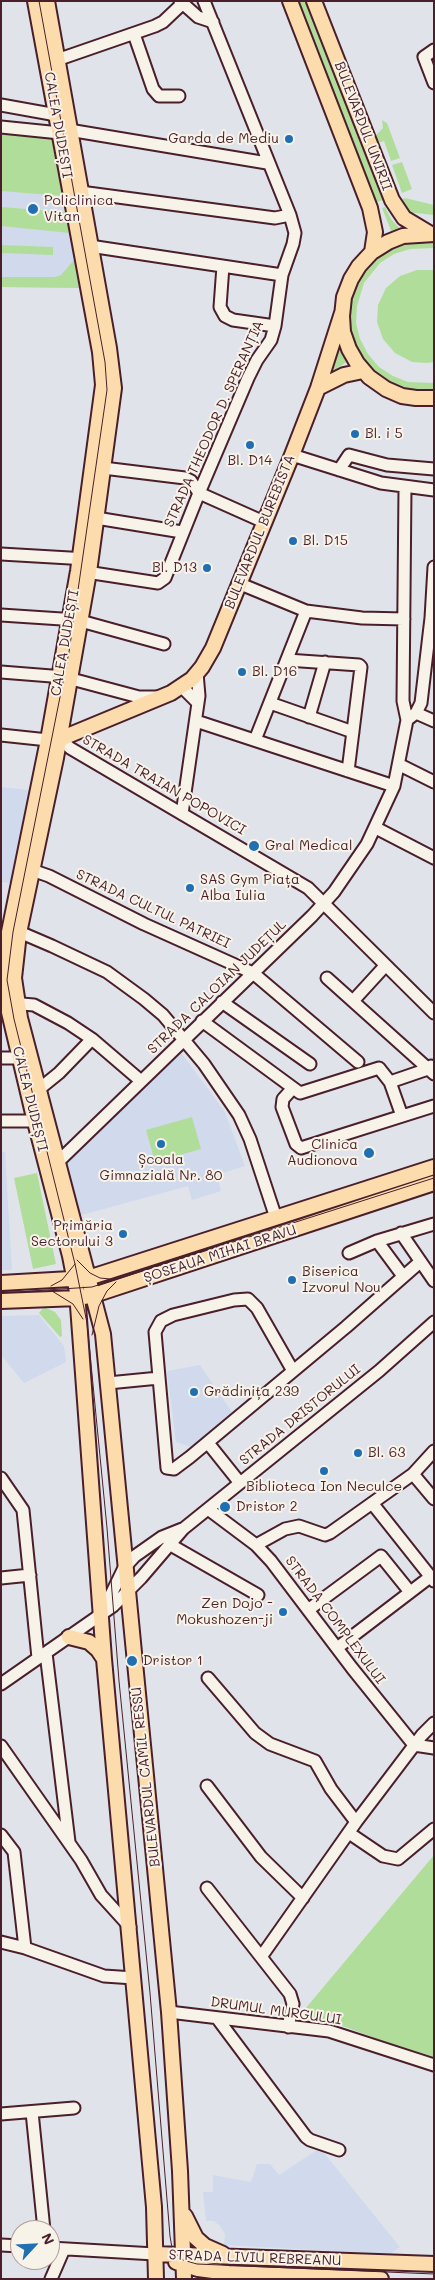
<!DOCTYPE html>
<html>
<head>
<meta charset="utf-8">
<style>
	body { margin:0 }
	#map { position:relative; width:435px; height:2280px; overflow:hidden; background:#e0e4ea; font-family:Mali,sans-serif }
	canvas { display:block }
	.frame { position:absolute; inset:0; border:2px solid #4a1f2b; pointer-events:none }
	.north { position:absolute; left:10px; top:2220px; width:50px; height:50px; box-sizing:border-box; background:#f7f3e8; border:1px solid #b29e9c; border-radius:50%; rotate:65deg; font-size:14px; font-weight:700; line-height:20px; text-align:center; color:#4a1f2b }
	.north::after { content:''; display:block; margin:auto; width:18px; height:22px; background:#1f6fb2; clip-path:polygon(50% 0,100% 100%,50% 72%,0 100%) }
</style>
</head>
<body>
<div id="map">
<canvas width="435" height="2280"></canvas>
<div class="frame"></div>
<div class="north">N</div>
</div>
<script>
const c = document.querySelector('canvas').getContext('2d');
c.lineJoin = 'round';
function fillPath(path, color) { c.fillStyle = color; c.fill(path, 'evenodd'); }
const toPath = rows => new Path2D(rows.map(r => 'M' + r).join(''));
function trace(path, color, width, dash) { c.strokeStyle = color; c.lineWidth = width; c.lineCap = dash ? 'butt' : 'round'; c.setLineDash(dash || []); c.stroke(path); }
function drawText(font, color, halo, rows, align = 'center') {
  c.font = font + ' Mali,sans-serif'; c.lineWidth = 4; c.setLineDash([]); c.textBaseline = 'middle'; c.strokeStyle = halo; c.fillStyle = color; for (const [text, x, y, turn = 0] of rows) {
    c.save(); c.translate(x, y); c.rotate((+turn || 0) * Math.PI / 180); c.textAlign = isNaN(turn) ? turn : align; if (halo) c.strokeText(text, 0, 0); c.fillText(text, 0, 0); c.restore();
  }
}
fillPath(toPath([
	[1,133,53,136,79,288,1,287],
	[1,787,29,790,13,883,1,882],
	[180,1051,225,1112,245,1166,217,1175,221,1191,192,1200,188,1186,78,1216,65,1163],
	[1,1152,5,1152,12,1270,1,1270],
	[39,1315,64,1346,66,1362,24,1383,1,1355,1,1316],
	[200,1365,232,1412,191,1447,176,1442,167,1371],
	[320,2148,400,2247,390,2254,224,2245,225,2234,220,2226,214,2221,206,2221,203,2192,213,2192,213,2175,251,2182,257,2164,270,2164,279,2175]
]), '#d0daec');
fillPath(toPath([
	[296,1,308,1,383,200,374,203],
	[382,120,387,123,400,158,391,161,384,141,375,144,373,138,383,128],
	[1,133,53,136,63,196,1,191],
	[402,162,412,189,402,193,392,165],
	[405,198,434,205,434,215,406,212,397,201],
	[1,207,66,212,70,233,1,226],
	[385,207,391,219,401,230,392,233,382,208],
	[434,241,434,248,410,249,394,254,380,263,364,283,357,306,356,323,360,339,368,354,379,367,393,376,408,382,434,383,434,390,411,390,383,379,362,358,350,331,350,301,362,274,383,253,410,242],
	[1,245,53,247,53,255,1,253],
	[74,260,79,288,1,287,1,277,55,277,61,275],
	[417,270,434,270,434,362,427,363,412,362,395,353,383,339,377,322,378,305,386,288,400,276],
	[339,339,348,361,323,378],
	[192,1117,201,1149,155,1162,146,1130],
	[37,1173,56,1264,33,1269,14,1178],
	[44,1307,55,1312,61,1320,62,1336,60,1337,39,1313],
	[434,1855,434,2060,340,2025,334,2015,313,2027,302,2025,305,2009]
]), '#b1dd9b');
const minor = toPath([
	[180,1,198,17,213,22],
	[134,34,153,89,159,96,179,96],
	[434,50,424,57,434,83],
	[51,62,155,26,163,22,182,4],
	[1,105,51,114,62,121],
	[1,127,60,133,69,130,267,163],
	[73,191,275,218,290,215],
	[83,245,282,275],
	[223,266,220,307,225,316,233,320,275,326],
	[292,455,381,483,434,490],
	[95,467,185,478,191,481,199,493,264,522],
	[339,470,349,455,387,465,434,469],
	[405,488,403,701,407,720],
	[90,517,182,532],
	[1,554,87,559],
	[80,571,158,583,165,578,199,493,248,378,257,360,271,340,275,326,282,275,293,244,295,233,290,215,204,1],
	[238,583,306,611,362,618,404,619],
	[1,615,77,620,164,644],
	[287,660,359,665,361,667,348,771],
	[1,672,64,677,139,697,158,697],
	[182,687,198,703],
	[270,703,353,732],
	[416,713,434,721],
	[309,717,325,662],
	[196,721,394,786],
	[1,735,48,740],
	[60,739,70,748,308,888,434,1013],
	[255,740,306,611],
	[400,765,434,782],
	[182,814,199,696,197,673],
	[376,828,434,858],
	[26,868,49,876,144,924,253,973,358,1062],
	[11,932,24,934,52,946,107,972,144,999,163,1015,204,1064,239,1115,250,1139,276,1218],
	[327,978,434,1074],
	[353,1001,385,966],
	[222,1002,310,1064],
	[10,1003,34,1005,68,1023,92,1039,141,1081],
	[202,1021,300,1093,379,1068,390,1082],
	[1,1058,27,1058],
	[293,1088,283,1099,282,1107,296,1144,301,1148,434,1106],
	[38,1090,59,1073,92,1039],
	[402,1116,390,1082,428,1069,431,1066],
	[1,1121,42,1121],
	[52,1165,62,1158,312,916,334,892,367,844,394,786,407,720,416,713,421,703,431,618,434,567],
	[401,1233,434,1281],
	[377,1241,403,1276],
	[349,1253,377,1241,434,1224],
	[293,1371,257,1308,248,1299,234,1300,173,1315,161,1321,155,1332,167,1468,174,1469,190,1457,346,1327,420,1262],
	[108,1383,159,1378],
	[208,1443,240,1483],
	[413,1474,434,1499],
	[1,1478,23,1510,38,1658],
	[372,1503,434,1581],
	[208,1509,256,1545,271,1561,352,1668,414,1745,434,1748],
	[169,1544,258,1595],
	[256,1545,285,1529,299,1526,325,1535,330,1533,413,1474,434,1451],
	[1,1578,30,1575],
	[308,1610,381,1556,410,1592],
	[102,1613,124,1568,135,1556,162,1537,182,1529],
	[337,1648,430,1577],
	[46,1653,69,1842],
	[208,1678,255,1733,270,1744,315,1761,331,1789,356,1822],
	[1,1684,113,1606,141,1578,183,1529,379,1371,434,1322],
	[1,1746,81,1860,101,1895,130,1927],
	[207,1786,261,1857,303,1898],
	[349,1833,383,1856,398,1859,434,1829],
	[1,1835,14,1852,25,1948],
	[207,1888,290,1994,293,2004,288,2027],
	[1,1942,25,1948,104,1976,134,1978],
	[261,1957,356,1822,422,1735,434,1723],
	[169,2012,329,2031,434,2065],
	[217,2018,306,2137,310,2140,339,2150],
	[32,2112,44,2230],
	[1,2114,74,2108],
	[1,2245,20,2246],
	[50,2248,155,2254],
	[51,2279,64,2249]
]);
const major = toPath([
	[35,1,100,352,103,385,78,571,48,740,9,932,4,964,4,991,35,1122,70,1256,77,1292,104,1659,154,2207,156,2279],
	[47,1,109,348,114,388,89,572,56,758,19,933,14,978,20,1018,103,1334,169,2012,180,2171,184,2279],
	[290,1,370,208,375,232,372,252],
	[314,1,392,200,404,218,429,233],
	[434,234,403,236,388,242,372,252,359,266,351,279,344,297,342,316,343,332,349,349,357,363,369,377,386,389,402,396,416,398,434,398],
	[318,388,344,375,363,371],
	[53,740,60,739,171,693,192,679,202,667,213,648,292,455,318,388,342,313],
	[1,1283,88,1278,434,1167],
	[1,1301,78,1298,94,1295,434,1183],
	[69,1637,89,1642,98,1650,104,1659],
	[185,2216,196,2238,205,2246,223,2254],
	[155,2254,434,2264],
	[176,2262,198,2269,228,2273,381,2279]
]);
trace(minor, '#4a1f2b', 15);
trace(major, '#4a1f2b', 18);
trace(minor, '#f7f3e8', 11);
trace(major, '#fcdcac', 14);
trace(toPath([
	[39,1,105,362,107,390,69,652,13,932,7,980,14,1019,75,1264,87,1323,107,1528,119,1681,150,1993,170,2236,172,2248,177,2255,183,2260,197,2264,434,2274],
	[77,1260,90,1273,100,1278,110,1279],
	[51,1286,62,1280,75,1264],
	[52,1291,73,1304,83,1319],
	[1,1293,92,1287,434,1178],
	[92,1335,99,1306,107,1291,116,1282]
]), '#4a1f2b', 1);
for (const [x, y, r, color] of [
	[289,139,5,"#1f6fb2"],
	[33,209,6,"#1f6fb2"],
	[355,434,5,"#1f6fb2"],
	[250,445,5,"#1f6fb2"],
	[293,541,5,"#1f6fb2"],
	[207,568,5,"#1f6fb2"],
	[242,672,5,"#1f6fb2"],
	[254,846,6,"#1f6fb2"],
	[190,888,5,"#1f6fb2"],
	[161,1144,5,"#1f6fb2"],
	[369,1153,6,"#1f6fb2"],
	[123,1234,5,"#1f6fb2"],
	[292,1280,5,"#1f6fb2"],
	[194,1392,5,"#1f6fb2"],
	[358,1453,5,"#1f6fb2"],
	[324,1471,5,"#1f6fb2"],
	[225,1507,6,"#1f6fb2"],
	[283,1612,5,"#1f6fb2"],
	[132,1661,6,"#1f6fb2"]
]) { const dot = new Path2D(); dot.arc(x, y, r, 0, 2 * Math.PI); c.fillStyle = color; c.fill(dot); trace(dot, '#f7f3e8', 2); }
drawText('14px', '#4a1f2b', '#f7f3e8', [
	["CALEA DUDEȘTI",58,125,80],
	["BULEVARDUL UNIRII",363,126,69],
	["STRADA THEODOR D. SPERANȚIA",214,424,-66],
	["BULEVARDUL BUREBISTA",260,532,-68],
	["CALEA DUDEȘTI",65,643,-80],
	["STRADA TRAIAN POPOVICI",164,785,30],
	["STRADA CULTUL PATRIEI",153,909,25],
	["STRADA CALOIAN JUDEȚUL",217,987,-44],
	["CALEA DUDEȘTI",30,1099,76],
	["ȘOSEAUA MIHAI BRAVU",220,1254,-18],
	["STRADA DRISTORULUI",300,1415,-39],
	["STRADA COMPLEXULUI",335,1620,53],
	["BULEVARDUL CAMIL RESSU",146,1777,-96],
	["DRUMUL MURGULUI",276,2011,8],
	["STRADA LIVIU REBREANU",255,2258,2]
]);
drawText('14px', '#4a1f2b', '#f7f3e8', [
	["Garda de Mediu",279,139,"right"],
	["Policlinica",44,201],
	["Vitan",44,217],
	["Bl. i 5",365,434],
	["Bl. D14",250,461,"center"],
	["Bl. D15",303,541],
	["Bl. D13",197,568,"right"],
	["Bl. D16",252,672],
	["Gral Medical",265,846],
	["SAS Gym Piața",200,880],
	["Alba Iulia",200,896],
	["Clinica",358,1145,"right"],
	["Audionova",358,1161,"right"],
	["Școala",161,1160,"center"],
	["Gimnazială Nr. 80",161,1176,"center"],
	["Primăria",113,1226,"right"],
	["Sectorului 3",113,1242,"right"],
	["Biserica",302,1272],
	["Izvorul Nou",302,1288],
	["Grădinița 239",204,1392],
	["Bl. 63",368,1453],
	["Biblioteca Ion Neculce",324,1487,"center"],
	["Dristor 2",236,1507],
	["Zen Dojo -",273,1604,"right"],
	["Mokushozen-ji",273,1620,"right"],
	["Dristor 1",143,1661]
], 'left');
</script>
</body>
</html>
